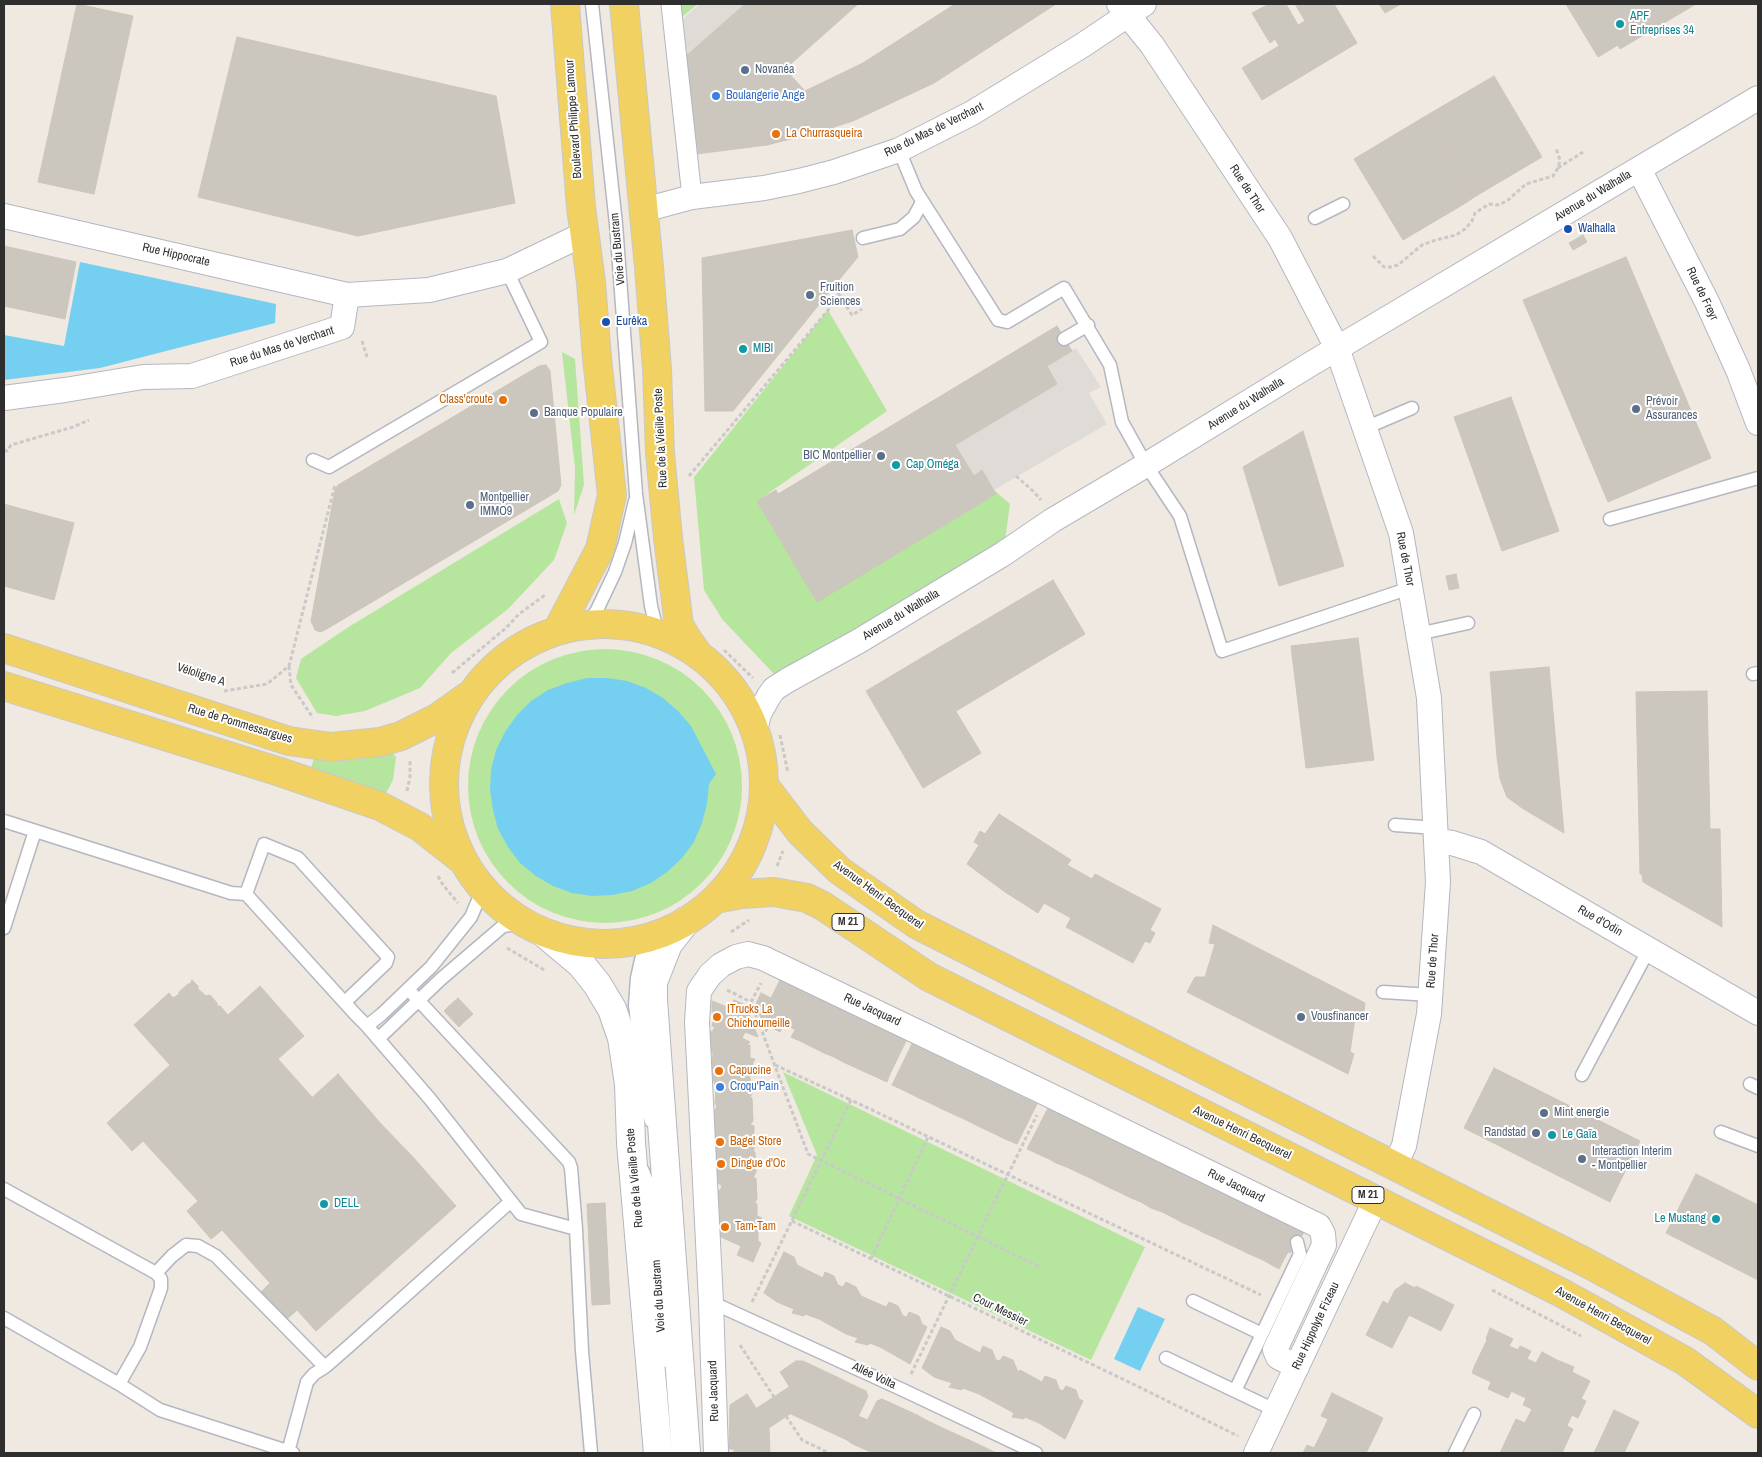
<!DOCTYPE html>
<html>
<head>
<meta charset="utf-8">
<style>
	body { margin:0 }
	#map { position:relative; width:1762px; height:1457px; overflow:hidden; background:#efe9e1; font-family:"Archivo Narrow",sans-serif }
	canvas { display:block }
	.frame { position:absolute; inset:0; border:5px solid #2e2e2e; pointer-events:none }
</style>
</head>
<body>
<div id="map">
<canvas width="1762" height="1457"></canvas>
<div class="frame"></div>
</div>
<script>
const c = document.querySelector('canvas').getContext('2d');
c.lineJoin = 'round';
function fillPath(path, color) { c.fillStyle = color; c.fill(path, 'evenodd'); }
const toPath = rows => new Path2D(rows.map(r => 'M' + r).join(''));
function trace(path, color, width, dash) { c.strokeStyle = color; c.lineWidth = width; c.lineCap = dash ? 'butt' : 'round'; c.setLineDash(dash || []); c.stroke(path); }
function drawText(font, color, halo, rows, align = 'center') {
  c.font = font + ' "Archivo Narrow",sans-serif'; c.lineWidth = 4; c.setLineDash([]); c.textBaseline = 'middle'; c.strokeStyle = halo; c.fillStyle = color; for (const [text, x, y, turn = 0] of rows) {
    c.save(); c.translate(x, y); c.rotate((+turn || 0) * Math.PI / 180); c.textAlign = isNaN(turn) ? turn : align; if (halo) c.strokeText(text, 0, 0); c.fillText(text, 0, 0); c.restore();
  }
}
fillPath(toPath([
	[675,4,698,4,676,22],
	[828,310,887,411,757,501,817,601,996,494,994,490,1010,504,1003,554,774,674,722,619,704,590,694,477],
	[562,352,575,359,584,485,574,515,575,468],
	[559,499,567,523,554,560,508,609,451,653,420,688,365,711,336,716,317,713,296,678,301,659,347,628],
	'468 786a137 137 0 1 1 274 0a137 137 0 1 1-274 0Z',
	[392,752,396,757,393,780,385,795,311,768,314,758,348,760,363,759],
	[783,1072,1145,1247,1091,1360,789,1216,817,1155]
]), '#b6e59e');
fillPath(toPath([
	[700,4,745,4,686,56,677,61,673,27],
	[1076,348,1101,387,1089,393,1107,424,994,490,982,471,974,476,955,445,1057,384,1047,366]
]), '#dfdcd8');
fillPath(toPath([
	[80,262,276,304,275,323,100,368,4,380,4,335,64,346],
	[587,678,607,678,627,681,646,688,663,698,678,711,691,726,716,774,709,784,707,804,702,823,694,842,682,858,667,872,651,883,632,891,612,895,592,896,572,893,553,886,536,876,520,863,508,847,498,829,493,810,490,790,491,770,496,750,505,732,517,715,531,701,548,690,567,683],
	[1138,1307,1165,1319,1140,1371,1114,1359]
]), '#75cff0');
const building = toPath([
	[77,4,133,16,94,194,38,182,77,4],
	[745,4,761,4,699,59,707,148,772,139,817,128,818,132,767,145,696,154,686,56,745,4],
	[761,4,858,4,785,69,805,91,863,63,955,4,1056,4,934,83,853,121,818,132,817,128,772,139,707,148,699,59,761,4],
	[1269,4,1286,4,1298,25,1305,21,1295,4,1334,4,1357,43,1262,100,1242,68,1279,46,1275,39,1270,43,1252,13,1269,4],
	[1379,4,1401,4,1385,13,1379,4],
	[1566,4,1696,4,1620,49,1618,45,1598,57,1566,4],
	[237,37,496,96,515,203,358,236,198,197,237,37],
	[1494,76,1542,157,1481,193,1478,187,1470,192,1424,117,1494,76],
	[1424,117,1470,192,1460,198,1464,204,1403,240,1354,159,1424,117],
	[1478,187,1481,193,1473,198,1470,192,1478,187],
	[1470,192,1473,198,1464,204,1460,198,1470,192],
	[852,230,858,257,834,286,733,411,705,411,702,258,852,230],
	[1583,235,1587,242,1573,250,1569,243,1583,235],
	[4,246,76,262,65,319,4,306,4,246],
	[1626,257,1711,458,1608,502,1523,300,1626,257],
	[1057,326,1072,351,1047,366,1057,384,955,445,974,476,982,470,996,494,817,602,757,501,776,490,778,494,1057,326],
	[546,365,550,371,561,485,558,491,325,630,320,632,315,630,311,621,335,490,338,485,539,366,546,365],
	[1511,397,1559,531,1502,551,1454,417,1511,397],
	[1303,431,1344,566,1279,586,1243,467,1303,431],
	[4,504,18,508,13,527,4,524,4,504],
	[18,508,74,523,54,600,4,586,4,524,13,527,18,508],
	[1456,574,1459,588,1449,590,1446,576,1456,574],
	[1053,580,1085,634,956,711,923,657,1053,580],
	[1358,638,1374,760,1306,768,1291,646,1358,638],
	[923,657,981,753,923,788,866,691,923,657],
	[1549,667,1564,833,1522,808,1507,797,1500,779,1497,757,1490,672,1549,667],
	[1707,691,1710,829,1720,829,1722,927,1643,882,1642,874,1640,874,1636,692,1707,691],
	[999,814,1071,860,1067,865,1092,879,1095,874,1161,909,1150,930,1155,933,1150,943,1145,941,1133,963,1066,927,1071,918,1044,903,1038,913,1005,892,967,864,979,845,974,842,980,831,985,834,999,814],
	[1213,925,1365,1003,1363,1019,1355,1018,1350,1052,1354,1054,1348,1074,1187,992,1195,977,1205,977,1215,944,1209,943,1213,925],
	[192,980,198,986,198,989,206,996,210,995,217,1003,217,1006,220,1006,228,1015,260,986,304,1036,278,1059,312,1097,198,1201,143,1141,132,1151,107,1123,170,1065,134,1025,169,993,173,998,179,994,179,992,188,984,190,984,192,980],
	[780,980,845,1011,829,1044,821,1041,814,1043,812,1047,802,1042,806,1035,780,1022,771,1024,766,1032,761,1018,780,980],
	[761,993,771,998,761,1018,756,1004,761,993],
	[458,998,473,1014,464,1022,449,1006,458,998],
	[734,1000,746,1005,758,1037,745,1032,742,1038,750,1042,747,1045,750,1045,750,1058,755,1059,749,1071,752,1094,750,1097,752,1098,753,1121,750,1125,754,1126,754,1137,758,1139,753,1151,755,1152,756,1172,753,1178,756,1178,757,1199,755,1202,757,1204,757,1216,762,1218,756,1231,758,1231,758,1241,761,1243,753,1262,737,1255,741,1246,721,1237,719,1220,720,1210,715,1208,714,1188,720,1191,722,1186,717,1182,715,1131,710,1129,711,1109,715,1111,717,1105,715,1104,716,1089,712,1074,713,1052,707,1049,707,1030,712,1032,715,1027,712,1026,714,1018,712,1012,712,1001,730,1008,734,1000],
	[449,1006,464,1022,459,1027,444,1011,449,1006],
	[845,1011,906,1041,890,1074,884,1072,876,1073,874,1076,865,1072,868,1063,856,1058,852,1066,843,1062,848,1053,843,1051,836,1053,834,1057,824,1053,845,1011],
	[780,1022,784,1024,780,1032,769,1026,771,1024,780,1022],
	[795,1030,806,1035,802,1042,791,1037,795,1030],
	[821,1041,829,1044,824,1053,812,1047,814,1043,821,1041],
	[912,1044,1037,1104,1021,1136,1017,1134,1008,1135,1005,1139,995,1134,999,1126,988,1121,984,1129,976,1125,979,1116,976,1115,965,1116,964,1119,953,1114,957,1106,953,1104,944,1105,942,1109,932,1104,936,1096,925,1091,921,1099,913,1095,917,1087,913,1085,905,1086,903,1090,892,1085,912,1044],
	[843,1051,848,1053,843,1062,834,1057,836,1053,843,1051],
	[856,1058,868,1063,865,1072,852,1066,856,1058],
	[1494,1068,1640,1141,1610,1202,1464,1128,1494,1068],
	[884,1072,890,1074,887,1082,874,1076,876,1073,884,1072],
	[338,1074,382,1125,378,1128,407,1161,412,1156,456,1206,316,1331,297,1310,285,1321,260,1293,270,1283,222,1230,211,1239,187,1211,338,1074],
	[913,1085,917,1087,913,1095,903,1090,905,1086,913,1085],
	[925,1091,936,1096,932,1104,921,1099,925,1091],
	[953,1104,957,1106,953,1114,942,1109,944,1105,953,1104],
	[1048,1108,1305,1231,1290,1253,1288,1252,1283,1261,1280,1259,1272,1260,1270,1264,1261,1259,1264,1252,1252,1247,1249,1254,1237,1248,1241,1241,1235,1238,1227,1240,1226,1243,1216,1238,1219,1231,1214,1228,1205,1230,1204,1233,1195,1228,1199,1220,1187,1215,1183,1223,1174,1218,1177,1211,1171,1208,1163,1209,1162,1212,1151,1208,1155,1199,1149,1197,1142,1199,1141,1202,1131,1198,1135,1189,1123,1184,1119,1192,1112,1189,1116,1181,1112,1179,1101,1180,1100,1183,1090,1178,1094,1170,1089,1168,1081,1169,1079,1173,1069,1168,1073,1160,1060,1155,1056,1163,1049,1159,1052,1151,1047,1148,1039,1150,1038,1154,1027,1149,1048,1108],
	[976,1115,979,1116,976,1125,964,1119,965,1116,976,1115],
	[988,1121,999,1126,995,1134,984,1129,988,1121],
	[382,1125,412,1156,407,1161,378,1128,382,1125],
	[1017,1134,1021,1136,1017,1144,1005,1139,1008,1135,1017,1134],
	[1047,1148,1052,1151,1049,1159,1038,1154,1039,1150,1047,1148],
	[1060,1155,1073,1160,1069,1168,1056,1163,1060,1155],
	[1089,1168,1094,1170,1090,1178,1079,1173,1081,1169,1089,1168],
	[1696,1174,1758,1205,1758,1280,1666,1233,1696,1174],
	[1112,1179,1116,1181,1112,1189,1100,1183,1101,1180,1112,1179],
	[1123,1184,1135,1189,1131,1198,1119,1192,1123,1184],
	[1149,1197,1155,1199,1151,1208,1141,1202,1142,1199,1149,1197],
	[605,1203,610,1304,592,1305,587,1204,605,1203],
	[1171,1208,1177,1211,1174,1218,1162,1212,1163,1209,1171,1208],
	[1187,1215,1199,1220,1195,1228,1183,1223,1187,1215],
	[1214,1228,1219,1231,1216,1238,1204,1233,1205,1230,1214,1228],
	[1235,1238,1241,1241,1237,1248,1226,1243,1227,1240,1235,1238],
	[1252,1247,1264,1252,1261,1259,1249,1254,1252,1247],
	[784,1252,794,1257,797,1265,823,1278,825,1272,834,1276,838,1285,843,1287,846,1282,856,1287,861,1296,886,1307,889,1302,898,1306,903,1316,907,1317,909,1312,919,1316,922,1324,927,1327,910,1364,880,1347,870,1343,868,1345,855,1342,858,1338,846,1334,819,1319,805,1314,804,1316,792,1313,794,1309,777,1302,764,1293,784,1252],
	[1280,1259,1283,1261,1279,1269,1270,1264,1272,1260,1280,1259],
	[1405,1283,1415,1288,1416,1286,1454,1305,1441,1331,1409,1315,1392,1348,1366,1335,1383,1301,1388,1304,1395,1290,1405,1283],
	[941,1327,950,1331,955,1340,980,1353,983,1346,992,1350,996,1360,1000,1361,1003,1356,1013,1360,1018,1372,1020,1370,1042,1382,1045,1376,1056,1380,1059,1389,1063,1391,1066,1386,1076,1390,1079,1399,1083,1401,1065,1439,1039,1423,1025,1417,1024,1419,1012,1417,1014,1413,979,1394,963,1388,962,1390,949,1387,952,1383,934,1377,922,1368,941,1327],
	[1490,1328,1513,1339,1509,1346,1518,1350,1520,1346,1531,1351,1527,1359,1552,1370,1557,1360,1574,1367,1568,1381,1578,1385,1573,1395,1586,1401,1578,1418,1572,1415,1554,1453,1500,1453,1516,1419,1525,1423,1532,1409,1523,1405,1526,1398,1491,1382,1495,1375,1475,1365,1487,1340,1486,1339,1490,1328],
	[1542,1352,1557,1360,1552,1370,1536,1363,1542,1352],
	[796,1361,803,1361,837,1377,835,1381,847,1387,849,1383,866,1391,868,1396,847,1440,791,1414,802,1406,780,1372,796,1361],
	[1475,1365,1495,1375,1491,1382,1472,1373,1475,1365],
	[1572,1372,1590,1381,1581,1399,1573,1395,1578,1385,1568,1381,1572,1372],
	[837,1377,849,1383,847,1387,835,1381,837,1377],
	[1491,1382,1511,1392,1508,1398,1488,1389,1491,1382],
	[789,1387,802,1406,769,1428,757,1408,789,1387],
	[1332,1393,1383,1418,1374,1437,1323,1412,1332,1393],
	[747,1394,769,1428,770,1453,734,1453,734,1449,729,1449,730,1405,747,1394],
	[882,1399,917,1415,914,1419,927,1425,928,1421,949,1431,969,1440,968,1445,979,1450,982,1446,996,1453,873,1453,855,1445,877,1401,882,1399],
	[1614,1410,1639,1422,1624,1453,1613,1451,1613,1453,1594,1453,1614,1410],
	[1323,1412,1374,1437,1366,1453,1303,1453,1307,1445,1314,1448,1324,1428,1328,1419,1321,1416,1323,1412],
	[917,1415,928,1421,927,1425,914,1419,917,1415],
	[858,1416,863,1418,851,1443,847,1440,858,1416],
	[863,1418,868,1420,855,1445,851,1443,863,1418],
	[1567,1426,1573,1429,1562,1453,1554,1453,1567,1426],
	[969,1440,982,1446,979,1450,968,1445,969,1440]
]);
fillPath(building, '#cbc7bf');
trace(building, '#cbc5ba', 1);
const service = toPath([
	[592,4,616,224,636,494,651,606,658,634],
	[899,150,916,191,998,320,1007,322,1064,288,1110,365,1122,422,1146,465,1180,516,1222,651,1410,588],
	[1315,218,1343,204],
	[863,238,900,229,914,217,922,202],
	[1064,339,1088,325],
	[1365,428,1412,408],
	[313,460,329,467,541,342,507,271],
	[1610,519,1758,478],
	[587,625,597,610,615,572,625,543,635,501],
	[1418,634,1468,623],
	[1753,674,1758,673],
	[4,821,231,893,246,894],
	[1395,825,1436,828],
	[4,928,35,831],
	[651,937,641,960,637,978,635,1005,646,1100,651,1121],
	[408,989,569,1162,571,1168,576,1229,582,1351,591,1453],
	[1383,992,1431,995],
	[345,1002,386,963,388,957,298,858,264,844,246,894,356,1015,367,1026,430,1099,521,1214,576,1229],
	[367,1026,382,1014,431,967,471,917,479,898,479,885],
	[378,1039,441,979,503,926,524,923],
	[1582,1075,1649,949],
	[1750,1084,1758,1088],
	[1721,1132,1758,1146],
	[643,1171,652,1195,663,1361],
	[4,1189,156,1273,161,1279,161,1288,140,1347,119,1384],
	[156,1273,172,1256,186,1245,198,1246,216,1256,325,1367],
	[1193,1301,1262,1334],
	[711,1302,903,1390,1036,1453],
	[4,1318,119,1384,160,1410,293,1453],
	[1166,1358,1235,1391],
	[1277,1411,1235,1391,1300,1254,1297,1242],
	[288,1452,307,1382,314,1374,325,1367,349,1346,510,1202],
	[1455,1453,1474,1414]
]);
const pedestrian = toPath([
	[671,4,692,197]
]);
const minor = toPath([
	[1119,4,1152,45,1280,238,1337,348,1401,533,1429,698,1438,882,1429,1014,1404,1146,1394,1166],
	[1639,169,1707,302,1738,370,1758,423],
	[644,214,651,208,692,197,764,188,799,181,834,172,899,150,972,113,1083,45,1144,4],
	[4,216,347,295],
	[4,398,65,390,143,377,192,376,342,327,347,295,429,290,507,271,584,234],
	[755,730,759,714,769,696,774,689,788,680,859,641,1003,554,1053,520,1146,465,1309,365,1758,98],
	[1437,841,1452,843,1481,852,1758,1013],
	[716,1453,711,1302,697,1022,699,991,710,975,721,965,736,957,748,954,763,958,1039,1090,1319,1226,1323,1234,1324,1245,1275,1350,1278,1357,1297,1367],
	[1256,1453,1376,1199]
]);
const secondary = toPath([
	[686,921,668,944,653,982,653,1000,686,1453],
	[543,932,581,964,597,984,612,1009,622,1038,629,1084,631,1143,658,1453]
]);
const primary = toPath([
	[624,4,649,267,657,369,660,453,668,538,679,625,688,640,698,654],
	'444 784a160 160 0 1 1 320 0a160 160 0 1 1-320 0Z',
	[557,631,600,549,612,495,597,358,591,282,581,207,565,4],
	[4,648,289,741,331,747,380,742,401,736,437,718,468,696],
	[4,686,277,771,380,806,420,827,462,860],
	[764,785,800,832,840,871,916,924,1585,1262,1713,1331,1758,1366],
	[715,899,742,894,774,892,807,898,823,906,929,977,1560,1292,1685,1361,1758,1414]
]);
trace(service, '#b4b7c1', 15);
trace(pedestrian, '#b4b7c1', 21);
trace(minor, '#b4b7c1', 26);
trace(secondary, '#b4b7c1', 30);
trace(primary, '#c9c9c9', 30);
trace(toPath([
	[1558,168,1583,152],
	[1373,256,1384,267,1391,267,1398,265,1422,245,1436,240,1456,235,1465,229,1472,221,1475,213,1489,204,1498,205,1507,201,1526,184,1553,176,1558,168,1560,160,1556,148],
	[834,286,840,296],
	[362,341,367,357],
	[4,450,7,451,11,445,73,427,89,420],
	[689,476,840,296,852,315,862,309],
	[1016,476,1033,491,1041,500],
	[724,650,753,678],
	[289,666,291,685,313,718],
	[452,673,506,628,519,614,545,595],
	[224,691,267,684,289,666,335,485],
	[780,735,788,773],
	[407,791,410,777,410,760],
	[777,866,783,851],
	[438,876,443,885,458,903],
	[731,932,749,920],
	[507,948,546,971],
	[727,990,751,1002,808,1154,1042,1268],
	[751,1002,761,983],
	[775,1065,851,1100],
	[792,1221,1133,1384,1238,1436],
	[871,1259,928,1137],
	[1492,1290,1581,1336],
	[752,1302,851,1100,1261,1295],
	[740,1345,774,1397],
	[911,1374,1037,1115],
	[786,1416,802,1440,829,1453]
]), '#c9c9c9', 3, [4, 2.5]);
trace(service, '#fff', 12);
trace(pedestrian, '#fff', 19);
trace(minor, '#fff', 24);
trace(secondary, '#fff', 28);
trace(primary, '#f2d163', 28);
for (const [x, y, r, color] of [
	[1620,24,5,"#0f9aa8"],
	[745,70,5,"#5c6f8a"],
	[716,96,5,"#3f7fe0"],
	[776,134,5,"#e8710a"],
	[1568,229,5,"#1a4fb4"],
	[810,295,5,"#5c6f8a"],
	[606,322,5,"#1a4fb4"],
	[743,349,5,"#0f9aa8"],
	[503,400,5,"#e8710a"],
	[1636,409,5,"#5c6f8a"],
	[534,413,5,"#5c6f8a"],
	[881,456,5,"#5c6f8a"],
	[896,465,5,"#0f9aa8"],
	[470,505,5,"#5c6f8a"],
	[717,1017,5,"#e8710a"],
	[1301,1017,5,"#5c6f8a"],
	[719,1071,5,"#e8710a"],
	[720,1087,5,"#3f7fe0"],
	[1544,1113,5,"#5c6f8a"],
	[1536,1133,5,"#5c6f8a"],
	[1552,1135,5,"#0f9aa8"],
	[720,1142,5,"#e8710a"],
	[1582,1159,5,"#5c6f8a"],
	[721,1164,5,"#e8710a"],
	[324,1204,5,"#0f9aa8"],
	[1716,1219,5,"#0f9aa8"],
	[725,1227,5,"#e8710a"]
]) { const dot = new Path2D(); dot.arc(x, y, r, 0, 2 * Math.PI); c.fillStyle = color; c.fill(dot); trace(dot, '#fff', 2); }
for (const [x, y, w] of [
	[848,922,32],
	[1368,1195,32]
]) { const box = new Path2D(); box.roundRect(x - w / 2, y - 8.5, w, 17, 4); c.fillStyle = '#fff'; c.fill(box); trace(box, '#2e2e2e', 1); }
drawText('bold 11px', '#2e2e2e', null, [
	["M 21",848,922],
	["M 21",1368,1195]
]);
drawText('12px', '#0d838f', '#fff', [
	["APF",1630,17],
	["Entreprises 34",1630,31],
	["MIBI",753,349],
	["Cap Oméga",906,465],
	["Le Gaïa",1562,1135],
	["DELL",334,1204],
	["Le Mustang",1706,1219,"right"]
], 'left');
drawText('12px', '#4e5e75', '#fff', [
	["Novanéa",755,70],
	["Fruition",820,288],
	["Sciences",820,302],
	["Prévoir",1646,402],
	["Assurances",1646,416],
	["Banque Populaire",544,413],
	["BIC Montpellier",871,456,"right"],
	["Montpellier",480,498],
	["IMMO9",480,512],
	["Vousfinancer",1311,1017],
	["Mint energie",1554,1113],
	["Randstad",1526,1133,"right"],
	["Interaction Interim",1592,1152],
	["- Montpellier",1592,1166]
], 'left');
drawText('12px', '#366cbe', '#fff', [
	["Boulangerie Ange",726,96],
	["Croqu'Pain",730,1087]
], 'left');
drawText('12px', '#2e2e2e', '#fff', [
	["Boulevard Philippe Lamour",574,119,-94],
	["Rue du Mas de Verchant",934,130,-26],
	["Rue de Thor",1247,189,57],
	["Avenue du Walhalla",1593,196,-31],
	["Voie du Bustram",618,249,-95],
	["Rue Hippocrate",176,255,13],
	["Rue de Freyr",1702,294,64],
	["Rue du Mas de Verchant",282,347,-18],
	["Avenue du Walhalla",1246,404,-32],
	["Rue de la Vieille Poste",661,438,-93],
	["Rue de Thor",1405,559,79],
	["Avenue du Walhalla",901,615,-31],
	["Véloligne A",201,675,18],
	["Rue de Pommessargues",240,724,17],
	["Avenue Henri Becquerel",878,895,36],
	["Rue d'Odin",1600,921,30],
	["Rue de Thor",1433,961,-86],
	["Rue Jacquard",872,1010,25],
	["Avenue Henri Becquerel",1242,1133,26],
	["Rue de la Vieille Poste",635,1178,-95],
	["Rue Jacquard",1236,1186,26],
	["Voie du Bustram",659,1296,-94],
	["Cour Messier",1000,1310,26],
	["Avenue Henri Becquerel",1603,1316,29],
	["Rue Hippolyte Fizeau",1316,1326,-65],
	["Allée Volta",874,1376,25],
	["Rue Jacquard",714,1391,-92]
]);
drawText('12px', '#c56008', '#fff', [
	["La Churrasqueira",786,134],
	["Class'croute",493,400,"right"],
	["ITrucks La",727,1010],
	["Chichoumeille",727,1024],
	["Capucine",729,1071],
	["Bagel Store",730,1142],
	["Dingue d'Oc",731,1164],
	["Tam-Tam",735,1227]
], 'left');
drawText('12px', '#164399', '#fff', [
	["Walhalla",1578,229],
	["Eurêka",616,322]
], 'left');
</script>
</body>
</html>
